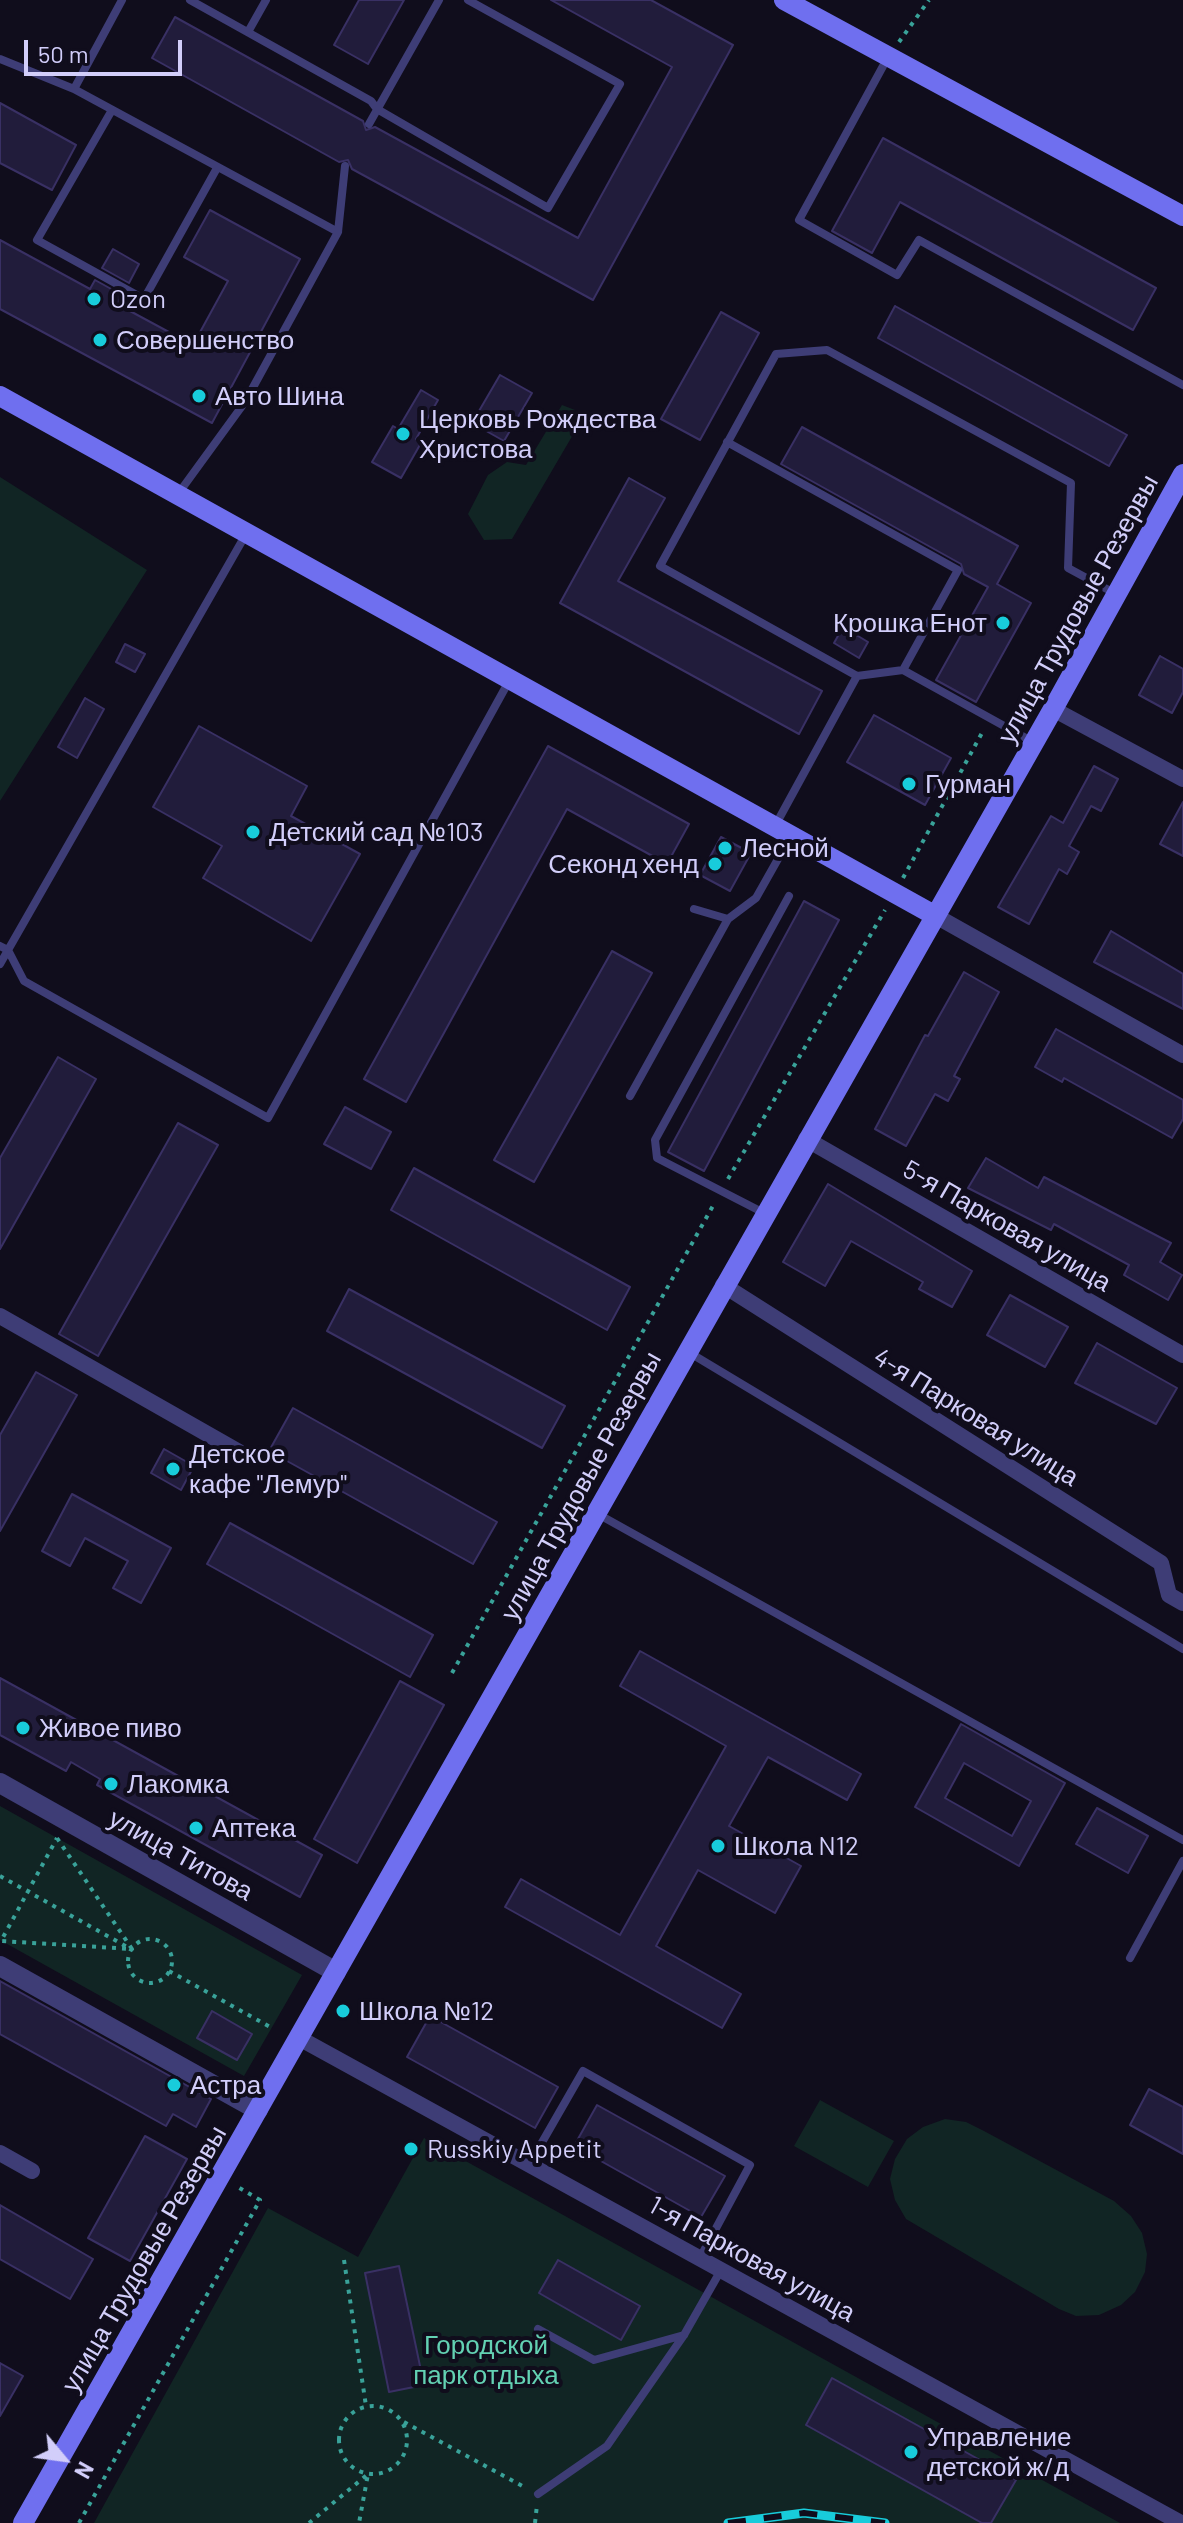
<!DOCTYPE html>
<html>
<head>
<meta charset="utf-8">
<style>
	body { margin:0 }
	#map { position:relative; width:1183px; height:2523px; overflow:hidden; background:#100d1c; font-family:Barlow,sans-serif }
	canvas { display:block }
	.north { position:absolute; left:24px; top:2419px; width:80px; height:80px; -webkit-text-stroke:6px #100d1c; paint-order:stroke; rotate:119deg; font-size:22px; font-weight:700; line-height:32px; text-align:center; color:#d2cefa }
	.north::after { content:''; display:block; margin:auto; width:28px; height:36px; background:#d2cefa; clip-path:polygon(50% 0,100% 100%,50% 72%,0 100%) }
	.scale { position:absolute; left:24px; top:40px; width:158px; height:36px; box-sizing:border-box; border:4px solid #d2cefa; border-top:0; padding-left:10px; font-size:24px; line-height:28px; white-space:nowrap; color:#d2cefa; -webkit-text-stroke:6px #100d1c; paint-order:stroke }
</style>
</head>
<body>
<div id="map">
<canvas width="1183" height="2523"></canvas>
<div class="north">N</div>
<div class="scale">50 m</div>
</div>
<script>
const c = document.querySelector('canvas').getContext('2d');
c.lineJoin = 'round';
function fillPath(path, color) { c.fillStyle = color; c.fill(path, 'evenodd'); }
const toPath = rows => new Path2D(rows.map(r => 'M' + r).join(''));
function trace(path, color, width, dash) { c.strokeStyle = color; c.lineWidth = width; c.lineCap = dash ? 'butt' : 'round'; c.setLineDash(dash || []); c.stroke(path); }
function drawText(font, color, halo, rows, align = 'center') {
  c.font = font + ' Barlow,sans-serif'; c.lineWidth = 8; c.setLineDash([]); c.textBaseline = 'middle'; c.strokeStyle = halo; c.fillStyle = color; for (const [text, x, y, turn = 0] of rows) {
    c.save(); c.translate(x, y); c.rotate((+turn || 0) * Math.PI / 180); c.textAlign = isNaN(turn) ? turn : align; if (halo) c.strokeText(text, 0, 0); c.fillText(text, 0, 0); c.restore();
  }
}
fillPath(toPath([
	[562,405,575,410,581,421,512,539,484,540,468,514,488,475,507,462,526,465],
	[0,477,147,570,0,801],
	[0,1806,302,1975,244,2076,0,1940],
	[820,2100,894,2141,868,2187,794,2146],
	[945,2119,966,2122,984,2131,1114,2201,1131,2216,1142,2233,1147,2254,1145,2272,1135,2292,1121,2305,1099,2315,1076,2316,1059,2309,906,2219,895,2200,890,2179,895,2159,907,2139,923,2127],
	[424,2138,1120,2523,94,2523,268,2208,358,2257]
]), '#112524');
const building = toPath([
	[359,0,404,0,368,64,334,45,359,0],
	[551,0,651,0,733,45,593,300,352,169,348,160,339,162,152,58,175,17,363,121,366,130,375,127,578,238,672,67,551,0],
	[0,103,76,145,52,190,0,163,0,103],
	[883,138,1156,288,1133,330,900,202,872,253,832,231,883,138],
	[210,210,300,259,212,423,0,309,0,240,90,289,95,280,122,295,117,304,193,345,228,281,184,257,210,210],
	[113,249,139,264,129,283,102,268,113,249],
	[895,306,1127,435,1109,466,878,338,895,306],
	[721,312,759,333,700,440,661,419,721,312],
	[500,375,532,393,504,441,472,423,500,375],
	[421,390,438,400,416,439,421,443,401,478,372,462,393,426,398,429,421,390],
	[802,427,1018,546,997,584,1031,603,976,702,936,680,988,587,964,574,961,564,781,464,802,427],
	[629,478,665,498,618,581,822,691,799,734,560,603,629,478],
	[843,627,868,642,859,658,834,643,843,627],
	[125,644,145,654,135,672,116,662,125,644],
	[1160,656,1183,669,1183,692,1172,713,1139,695,1160,656],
	[85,698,104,709,77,758,58,747,85,698],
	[874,715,951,758,925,805,847,762,874,715],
	[199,726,307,786,291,816,360,854,311,941,203,878,222,846,153,807,199,726],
	[548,746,689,824,667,864,567,809,406,1102,364,1079,548,746],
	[1094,766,1118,779,1101,811,1091,806,1069,846,1079,852,1067,874,1059,869,1029,924,998,907,1051,816,1063,823,1094,766],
	[1183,802,1183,856,1160,844,1183,802],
	[721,837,751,853,730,891,700,875,721,837],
	[804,901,839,920,704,1171,668,1152,804,901],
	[1111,931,1183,974,1183,1009,1094,962,1111,931],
	[612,951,652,973,534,1182,494,1160,612,951],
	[964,972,999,992,954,1076,960,1079,948,1101,935,1094,906,1146,875,1129,925,1035,928,1036,964,972],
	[1056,1029,1183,1100,1183,1119,1172,1138,1064,1078,1062,1082,1035,1067,1056,1029],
	[58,1057,96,1079,0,1249,0,1158,58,1057],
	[345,1107,391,1132,371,1169,324,1144,345,1107],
	[178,1123,218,1145,98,1356,59,1334,178,1123],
	[986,1158,1038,1188,1044,1177,1171,1243,1160,1262,1182,1275,1168,1300,1124,1275,1129,1265,1054,1224,1051,1230,968,1188,986,1158],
	[414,1168,630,1287,607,1330,391,1210,414,1168],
	[828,1184,972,1271,952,1307,919,1289,923,1282,851,1241,825,1286,783,1262,828,1184],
	[349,1289,565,1406,542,1448,327,1331,349,1289],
	[1010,1295,1068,1327,1045,1367,987,1335,1010,1295],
	[1097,1343,1177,1388,1156,1424,1075,1383,1097,1343],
	[36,1372,77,1395,0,1531,0,1435,36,1372],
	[293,1408,497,1522,473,1564,269,1451,293,1408],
	[164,1449,194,1466,181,1490,151,1473,164,1449],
	[72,1494,171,1548,141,1603,113,1588,128,1561,85,1538,70,1566,42,1551,72,1494],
	[230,1523,433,1635,410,1677,207,1564,230,1523],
	[640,1651,861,1774,847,1800,768,1757,729,1826,801,1866,775,1913,698,1870,656,1946,741,1994,722,2028,505,1907,521,1879,620,1935,726,1746,620,1686,640,1651],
	[0,1678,322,1855,300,1897,97,1785,100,1779,71,1762,66,1771,0,1735,0,1678],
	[400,1681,444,1705,357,1863,314,1839,400,1681],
	[961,1724,1065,1783,1019,1866,915,1807,961,1724],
	[964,1763,1031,1801,1012,1836,945,1798,964,1763],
	[1097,1808,1148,1836,1128,1873,1076,1844,1097,1808],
	[0,1981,211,2099,196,2127,173,2114,166,2126,0,2034,0,1981],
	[212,2011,252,2034,237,2060,197,2038,212,2011],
	[430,2016,558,2087,535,2128,407,2057,430,2016],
	[1149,2089,1183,2107,1183,2154,1130,2125,1149,2089],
	[597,2105,725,2176,701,2217,574,2146,597,2105],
	[145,2136,187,2159,130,2261,88,2238,145,2136],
	[0,2205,93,2259,70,2299,0,2259,0,2205],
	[558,2260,640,2306,621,2340,539,2293,558,2260],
	[399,2266,424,2385,389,2392,365,2273,399,2266],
	[0,2363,23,2376,0,2416,0,2363],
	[832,2378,1016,2480,991,2523,982,2523,806,2425,832,2378]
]);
fillPath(building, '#211c3b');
trace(building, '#393064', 2);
trace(toPath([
	[899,42,929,0],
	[903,878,983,731],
	[728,1179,885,910],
	[452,1673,714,1204],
	[57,1838,132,1949,1,1941,57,1838],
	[0,1876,129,1948],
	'128 1961a22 22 0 1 1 44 0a22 22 0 1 1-44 0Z',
	[169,1971,272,2028],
	[344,2260,366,2406],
	'339 2440a34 34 0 1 1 68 0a34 34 0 1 1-68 0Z',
	[404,2422,526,2488],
	[79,2523,260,2200,236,2186],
	[309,2523,368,2474,359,2523],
	[535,2523,537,2505]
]), '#39a299', 4, [4, 6]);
trace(toPath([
	[190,0,371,101,377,109,548,208,620,84,468,0],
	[248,32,266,0],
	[888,57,799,220,897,275,919,240,1183,385],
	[0,59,74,89,122,0],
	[74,89,338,232],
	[112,110,37,240,144,299,217,168],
	[369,124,439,0],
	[727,442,958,570,903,670,1033,742],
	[178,494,245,402,338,232,345,166],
	[857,676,903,670],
	[775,826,857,676,660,566,776,354,827,350,1071,483,1068,568,1116,594],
	[694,909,728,919,756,898,791,836],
	[0,946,8,950,24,981,268,1118,509,681],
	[0,964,246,534],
	[630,1096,728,919],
	[764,1213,657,1158,655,1140,789,896],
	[690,1353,1183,1649],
	[596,1513,1183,1840],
	[1130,1958,1183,1861],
	[529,2165,583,2071,750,2165,700,2258],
	[538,2329,594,2360,684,2335],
	[538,2494,607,2446,684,2335,721,2270]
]), '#3e3d76', 8);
trace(toPath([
	[1053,709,1183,779],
	[934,915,1183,1055],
	[806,1139,1183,1355],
	[723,1285,1161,1563,1169,1595,1183,1603],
	[0,1316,239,1452],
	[299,2038,1181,2523],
	[0,2153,32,2171]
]), '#3e3d76', 16);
trace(toPath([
	[0,1783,336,1972],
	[0,1966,258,2110]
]), '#3e3d76', 20);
trace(toPath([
	[784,0,1183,216],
	[0,396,934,915],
	[23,2523,1053,709,1183,474]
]), '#6f6fef', 20);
const rail = toPath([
	[728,2523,804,2513,885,2523]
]);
trace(rail, '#18ccdb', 9);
trace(rail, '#100d1c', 6, [18]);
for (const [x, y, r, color] of [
	[94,299,8,"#18ccdb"],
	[100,340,8,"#18ccdb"],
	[199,396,8,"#18ccdb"],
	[403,434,8,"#18ccdb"],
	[1003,623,8,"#18ccdb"],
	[909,784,8,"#18ccdb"],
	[253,832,8,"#18ccdb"],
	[725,848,8,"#18ccdb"],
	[715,864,8,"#18ccdb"],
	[173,1469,8,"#18ccdb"],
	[23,1728,8,"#18ccdb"],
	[111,1784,8,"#18ccdb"],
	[196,1828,8,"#18ccdb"],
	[718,1846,8,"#18ccdb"],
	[343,2011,8,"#18ccdb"],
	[174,2085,8,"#18ccdb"],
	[411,2149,8,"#18ccdb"],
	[911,2452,8,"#18ccdb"]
]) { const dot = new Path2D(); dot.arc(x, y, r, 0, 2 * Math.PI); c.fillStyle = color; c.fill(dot); trace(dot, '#100d1c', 3); }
drawText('26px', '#d2cefa', '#100d1c', [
	["Ozon",110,299],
	["Совершенство",116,340],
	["Авто Шина",215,396],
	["Церковь Рождества",419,419],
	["Христова",419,449],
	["Крошка Енот",987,623,"right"],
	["Гурман",925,784],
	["Детский сад №103",269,832],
	["Лесной",741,848],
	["Секонд хенд",699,864,"right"],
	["Детское",189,1454],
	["кафе \"Лемур\"",189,1484],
	["Живое пиво",39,1728],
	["Лакомка",127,1784],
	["Аптека",212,1828],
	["Школа N12",734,1846],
	["Школа №12",359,2011],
	["Астра",190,2085],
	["Russkiy Appetit",427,2149],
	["Управление",927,2437],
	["детской ж/д",927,2467]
], 'left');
drawText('26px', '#d2cefa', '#100d1c', [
	["улица Трудовые Резервы",1078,609,-61],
	["5-я Парковая улица",1007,1226,30],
	["4-я Парковая улица",976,1417,32],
	["улица Трудовые Резервы",581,1486,-61],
	["улица Титова",181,1855,29],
	["улица Трудовые Резервы",144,2259,-60],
	["1-я Парковая улица",752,2259,29]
]);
drawText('26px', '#63d1b3', '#100d1c', [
	["Городской",486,2345],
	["парк отдыха",486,2375]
]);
</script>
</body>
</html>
